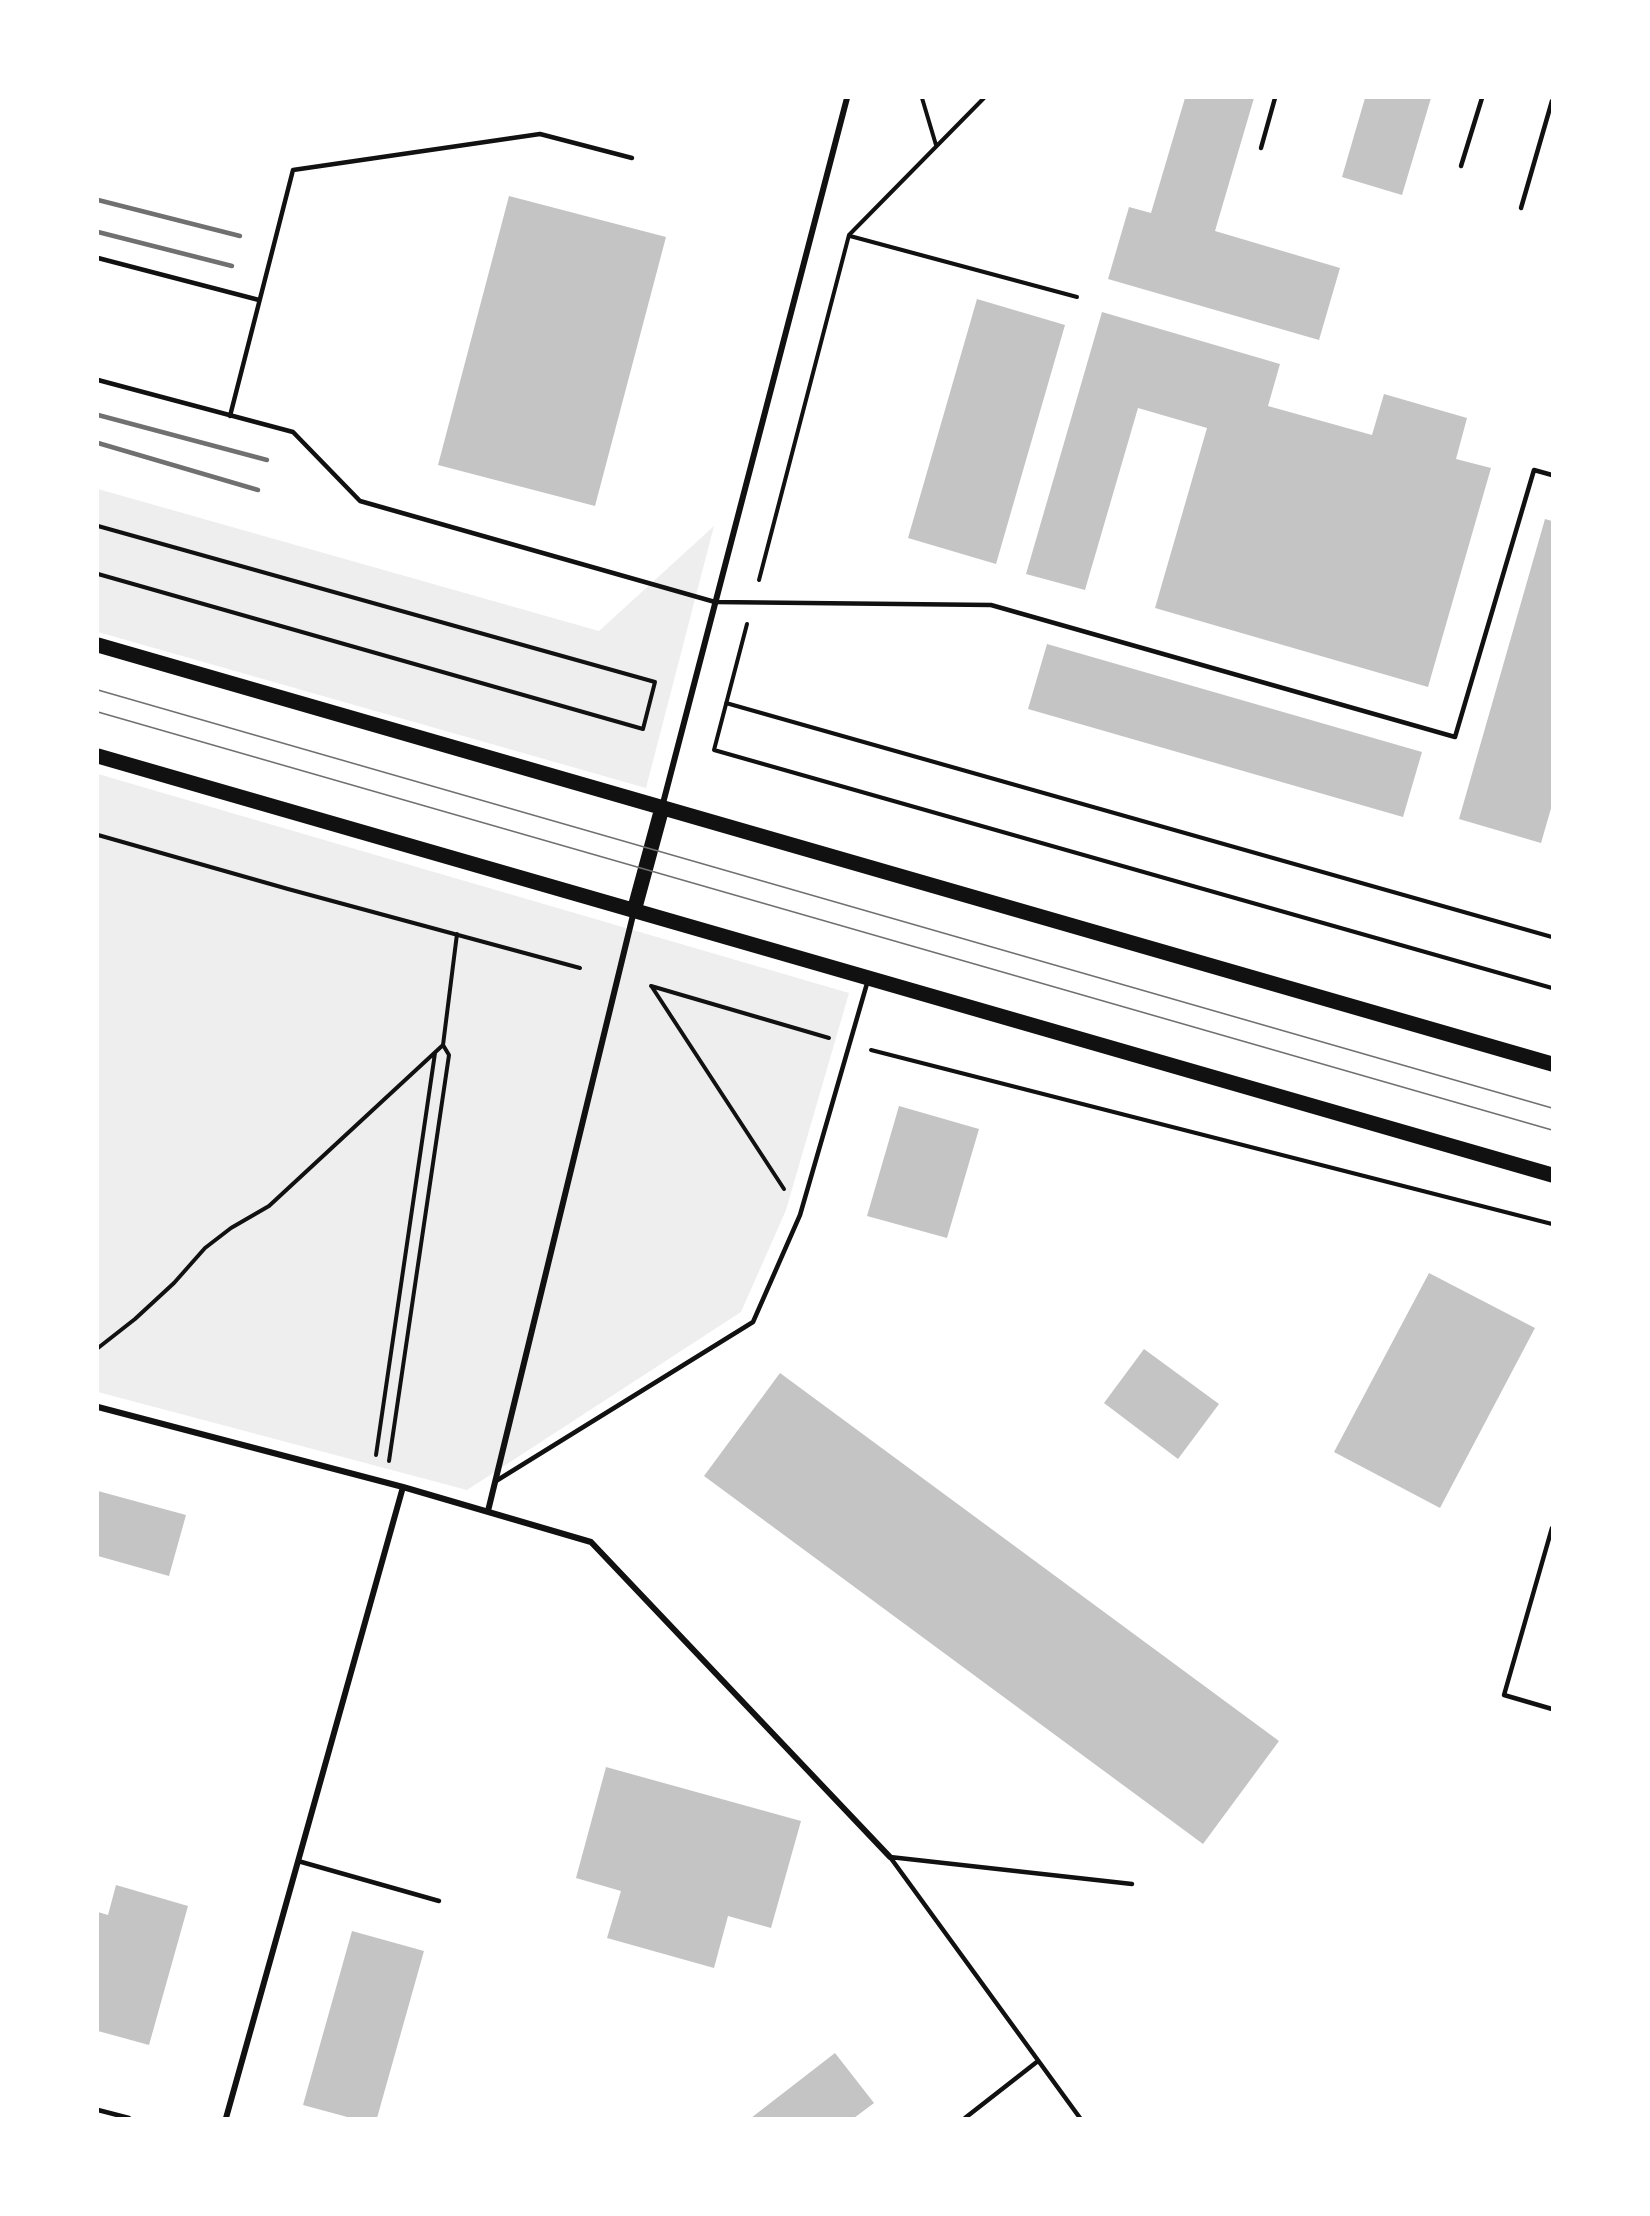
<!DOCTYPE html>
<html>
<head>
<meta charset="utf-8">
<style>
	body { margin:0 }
	#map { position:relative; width:1650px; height:2216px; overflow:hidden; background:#fff; font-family:Manrope,sans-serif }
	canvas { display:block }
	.frame { position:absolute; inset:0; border:99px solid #fff; pointer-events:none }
</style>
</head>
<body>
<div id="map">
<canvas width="1650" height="2216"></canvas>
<div class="frame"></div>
</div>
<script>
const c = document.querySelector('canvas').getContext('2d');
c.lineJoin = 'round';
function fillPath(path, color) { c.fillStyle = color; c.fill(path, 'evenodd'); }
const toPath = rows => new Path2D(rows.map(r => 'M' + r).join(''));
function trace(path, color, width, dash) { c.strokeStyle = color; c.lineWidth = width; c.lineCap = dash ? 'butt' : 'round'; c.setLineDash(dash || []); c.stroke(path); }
fillPath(toPath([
	[98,489,599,631,714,526,646,788,98,632],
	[98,774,849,993,786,1210,741,1312,467,1490,98,1392]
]), '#eee');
fillPath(toPath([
	[1185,98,1254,98,1215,231,1340,268,1319,340,1108,279,1129,207,1151,213],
	[1365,98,1431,98,1402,195,1342,177],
	[509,196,666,237,595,506,438,465],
	[977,299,1065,325,996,564,908,538],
	[1102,312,1280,364,1268,406,1372,435,1384,394,1467,418,1456,459,1491,468,1428,687,1155,608,1207,428,1138,408,1085,590,1026,574],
	[1545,519,1552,521,1552,805,1541,843,1459,819],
	[1047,644,1422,752,1403,817,1028,709],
	[899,1106,979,1129,947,1238,867,1216],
	[1429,1273,1535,1328,1440,1508,1334,1452],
	[1144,1349,1219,1404,1178,1459,1104,1403],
	[780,1373,1279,1741,1203,1844,704,1476],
	[98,1491,186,1515,169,1576,98,1556],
	[606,1767,801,1821,771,1928,728,1916,714,1968,607,1938,621,1891,576,1878],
	[116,1885,188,1906,149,2045,98,2031,98,1912,108,1915],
	[352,1931,424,1951,377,2118,351,2118,303,2105],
	[835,2053,874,2103,854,2118,751,2118]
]), '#c4c4c4');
trace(toPath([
	[922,98,936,145],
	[850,236,1077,297],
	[98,526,655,682,643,729,98,574],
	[759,580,849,235,984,98],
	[747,624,714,750,1552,988],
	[726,703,1552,937],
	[98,835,288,889,580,968],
	[651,986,829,1038],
	[652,987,784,1189],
	[871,1050,1552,1224],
	[98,1348,135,1319,174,1283,205,1248,231,1228,269,1206,443,1045],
	[376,1455,435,1053],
	[389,1461,449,1055,443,1045,457,934]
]), '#111', 4);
trace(toPath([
	[1261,148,1275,98],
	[1461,166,1482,98],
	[1521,208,1552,101],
	[98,258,259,300],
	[98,380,293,432,360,501,715,602,991,605,1455,737,1534,470,1552,475],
	[230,416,293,170,540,134,632,158],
	[496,1481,753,1322,800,1215,868,980],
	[1552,1528,1504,1695,1552,1709],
	[890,1857,1080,2118],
	[890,1857,1132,1884],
	[298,1861,439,1901],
	[98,2110,129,2118],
	[965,2118,1038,2061]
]), '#111', 4.5);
trace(toPath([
	[662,807,847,98],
	[98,1407,403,1487,591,1542,890,1857],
	[488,1511,634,911],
	[226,2118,403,1487]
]), '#111', 6);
trace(toPath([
	[98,645,1552,1064],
	[98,756,1552,1175],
	[634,911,662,808]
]), '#111', 15);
trace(toPath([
	[98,690,1552,1108],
	[98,712,1552,1130]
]), '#707070', 1.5);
trace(toPath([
	[98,200,240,236],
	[98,232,232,266],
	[98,415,267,460],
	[98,443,258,490]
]), '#707070', 4.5);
</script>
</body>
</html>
